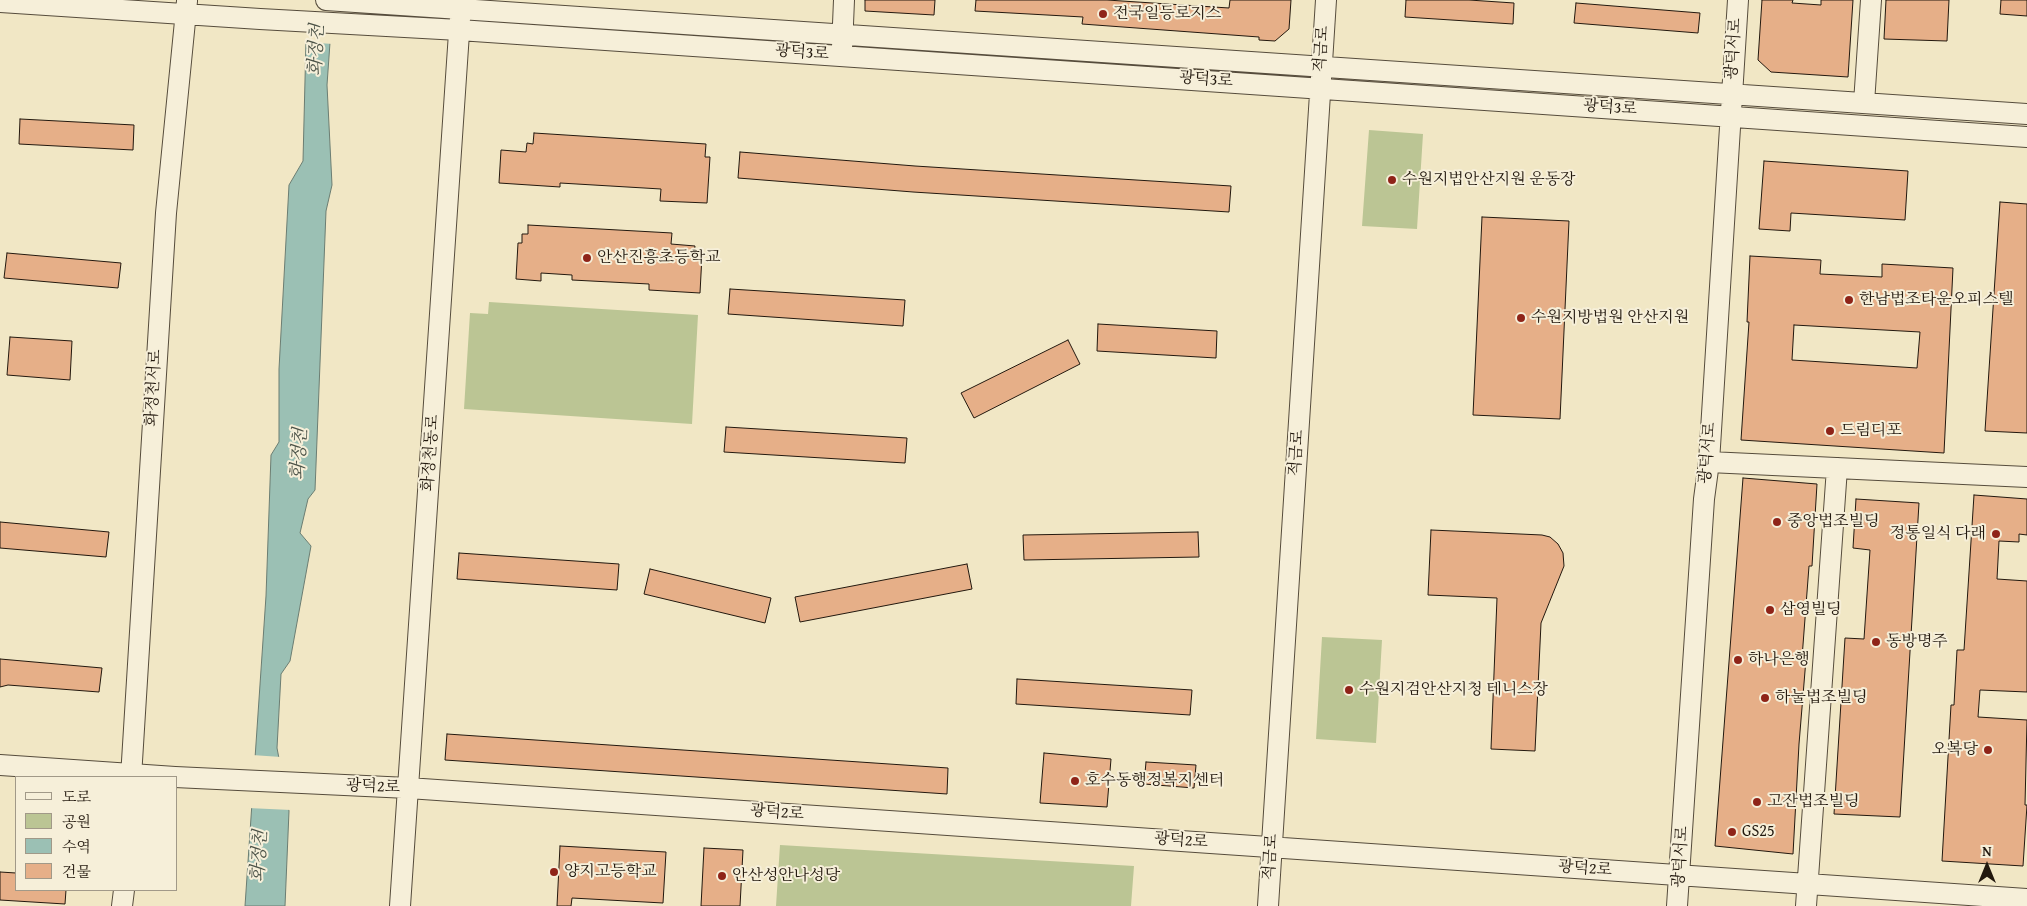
<!DOCTYPE html>
<html>
<head>
<meta charset="utf-8">
<style>
	body { margin:0 }
	#map { position:relative; width:2027px; height:906px; overflow:hidden; background:#f1e7c5; font-family:"Gentium Book Plus","Noto Serif KR",serif }
	canvas { display:block }
	.legend { position:absolute; left:15px; top:776px; width:162px; height:115px; box-sizing:border-box; background:#f6efd9; border:1px solid #a19988; margin:0; padding:6px 9px; list-style:none; font-size:15px; color:#22180e }
	.legend li { display:flex; align-items:center; gap:10px; height:25px }
	.legend b { width:25px; border:1px solid #a19988 }
	.north { position:absolute; left:1962px; top:841px; width:50px; height:50px; -webkit-text-stroke:4px #f6efd9; paint-order:stroke; rotate:0deg; font-size:14px; font-weight:700; line-height:20px; text-align:center; color:#22180e }
	.north::after { content:''; display:block; margin:auto; width:18px; height:22px; background:#22180e; clip-path:polygon(50% 0,100% 100%,50% 72%,0 100%) }
</style>
</head>
<body>
<div id="map">
<canvas width="2027" height="906"></canvas>
<ul class="legend">
<li><b style="height:6px;background:#f6efd9"></b>도로</li>
<li><b style="height:14px;background:#bbc594"></b>공원</li>
<li><b style="height:14px;background:#9bc0b4"></b>수역</li>
<li><b style="height:14px;background:#e6af88"></b>건물</li>
</ul>
<div class="north">N</div>
</div>
<script>
const c = document.querySelector('canvas').getContext('2d');
c.lineJoin = 'round';
function fillPath(path, color) { c.fillStyle = color; c.fill(path, 'evenodd'); }
const toPath = rows => new Path2D(rows.map(r => 'M' + r).join(''));
function trace(path, color, width, dash) { c.strokeStyle = color; c.lineWidth = width; c.lineCap = dash ? 'butt' : 'round'; c.setLineDash(dash || []); c.stroke(path); }
function drawText(font, color, halo, rows, align = 'center') {
  c.font = font + ' "Gentium Book Plus","Noto Serif KR",serif'; c.lineWidth = 4; c.setLineDash([]); c.textBaseline = 'middle'; c.strokeStyle = halo; c.fillStyle = color; for (const [text, x, y, turn = 0] of rows) {
    c.save(); c.translate(x, y); c.rotate((+turn || 0) * Math.PI / 180); c.textAlign = isNaN(turn) ? turn : align; if (halo) c.strokeText(text, 0, 0); c.fillText(text, 0, 0); c.restore();
  }
}
fillPath(toPath([
	[1369,130,1423,134,1417,229,1362,226],
	[489,302,698,315,692,424,464,409,470,313,488,314],
	[1322,637,1382,640,1376,743,1316,739],
	[780,845,1134,866,1131,906,776,906]
]), '#bbc594');
const water = toPath([
	[307,0,333,0,327,85,332,185,326,211,315,490,308,499,300,533,311,546,290,661,281,674,277,748,289,811,285,906,245,906,266,596,271,455,279,442,279,369,289,185,303,161,307,0]
]);
fillPath(water, '#9bc0b4');
trace(water, '#6b7d72', 1);
fillPath(toPath([
	[305,0,336,0,333,44,303,42],
	[252,755,281,757,291,810,248,808]
]), '#f1e7c5');
const building = toPath([
	[865,0,935,0,934,15,865,11,865,0],
	[976,0,1107,0,1229,8,1230,0,1291,0,1289,29,1275,41,1259,40,1259,37,1082,24,1083,17,975,11,976,0],
	[1406,0,1469,0,1514,3,1513,24,1405,17,1406,0],
	[1762,0,1793,0,1792,3,1821,5,1821,0,1853,0,1848,77,1771,72,1758,60,1762,0],
	[1886,0,1949,0,1947,41,1884,39,1886,0],
	[2001,0,2027,0,2027,16,2000,14,2001,0],
	[1576,3,1700,13,1698,33,1574,23,1576,3],
	[20,119,134,125,133,150,19,144,20,119],
	[534,133,706,144,705,157,710,157,707,203,660,201,661,189,560,183,560,187,499,183,501,150,526,152,527,143,533,144,534,133],
	[740,152,915,166,1231,186,1229,212,913,192,738,178,740,152],
	[1764,161,1908,171,1905,220,1791,213,1790,231,1759,229,1764,161],
	[2000,202,2027,204,2027,433,1985,431,2000,202],
	[1482,217,1569,221,1560,419,1473,415,1482,217],
	[528,225,672,233,671,244,695,246,694,254,702,255,700,293,649,290,649,284,572,280,572,275,541,273,541,281,516,279,518,243,522,243,522,234,528,234,528,225],
	[7,253,121,263,118,288,4,278,7,253],
	[1750,256,1821,260,1820,274,1882,277,1882,264,1953,268,1944,453,1741,440,1749,322,1747,322,1750,256],
	[1794,325,1920,332,1917,368,1792,360,1794,325],
	[730,289,905,300,903,326,728,314,730,289],
	[1098,324,1217,331,1216,358,1097,351,1098,324],
	[10,337,72,341,70,380,7,375,10,337],
	[1068,340,1080,364,974,418,961,393,1068,340],
	[726,427,907,438,905,463,724,452,726,427],
	[1743,478,1817,484,1812,566,1809,566,1802,658,1806,659,1799,744,1793,854,1715,846,1743,478],
	[1974,495,2027,499,2027,535,2019,534,2019,542,1999,541,1997,579,2027,581,2027,692,1980,690,1978,717,2027,720,2025,805,2027,805,2023,866,1942,861,1951,705,1954,705,1957,650,1964,650,1974,495],
	[1856,499,1919,503,1900,817,1834,814,1845,638,1864,639,1870,550,1853,548,1856,499],
	[0,522,109,532,106,557,0,548,0,522],
	[1431,530,1542,535,1550,537,1558,544,1563,553,1564,566,1541,623,1535,751,1491,749,1497,598,1428,595,1431,530],
	[1198,532,1199,557,1024,560,1023,535,1198,532],
	[459,553,619,564,617,590,457,579,459,553],
	[967,564,972,589,800,622,795,597,967,564],
	[650,569,771,598,765,623,644,594,650,569],
	[0,659,102,668,99,692,8,685,0,687,0,659],
	[1017,679,1192,690,1190,715,1016,704,1017,679],
	[447,734,948,768,947,794,445,760,447,734],
	[1044,753,1111,759,1107,807,1040,803,1044,753],
	[1146,762,1196,765,1194,788,1144,784,1146,762],
	[560,846,666,852,663,903,572,898,571,906,557,906,560,846],
	[704,848,743,850,740,906,701,906,704,848],
	[0,872,16,873,16,890,66,890,65,904,0,900,0,872]
]);
fillPath(building, '#e6af88');
trace(building, '#22180e', 1);
const minor = toPath([
	[326,0,2027,114],
	[0,2,260,19,459,30,2027,137],
	[842,48,844,0],
	[1864,103,1871,0],
	[1709,462,2027,477],
	[0,765,175,777,408,788,2027,899],
	[131,777,166,213,187,1],
	[122,906,124,890],
	[400,906,460,18],
	[1268,906,1326,0],
	[1677,906,1704,499,1709,462,1738,0],
	[1806,906,1837,468]
]);
trace(minor, '#564c3c', 22);
trace(minor, '#f6efd9', 20);
for (const [x, y, r, color] of [
	[1103,14,5,"#8f2418"],
	[1392,180,5,"#8f2418"],
	[587,258,5,"#8f2418"],
	[1849,300,5,"#8f2418"],
	[1521,318,5,"#8f2418"],
	[1830,431,5,"#8f2418"],
	[1777,522,5,"#8f2418"],
	[1996,534,5,"#8f2418"],
	[1770,610,5,"#8f2418"],
	[1876,642,5,"#8f2418"],
	[1738,660,5,"#8f2418"],
	[1349,690,5,"#8f2418"],
	[1765,698,5,"#8f2418"],
	[1988,750,5,"#8f2418"],
	[1075,781,5,"#8f2418"],
	[1757,802,5,"#8f2418"],
	[1732,832,5,"#8f2418"],
	[554,872,5,"#8f2418"],
	[722,876,5,"#8f2418"]
]) { const dot = new Path2D(); dot.arc(x, y, r, 0, 2 * Math.PI); c.fillStyle = color; c.fill(dot); trace(dot, '#f6efd9', 2); }
drawText('16px', '#22180e', '#f6efd9', [
	["전국일등로지스",1113,14],
	["수원지법안산지원 운동장",1402,180],
	["안산진흥초등학교",597,258],
	["한남법조타운오피스텔",1859,300],
	["수원지방법원 안산지원",1531,318],
	["드림디포",1840,431],
	["중앙법조빌딩",1787,522],
	["정통일식 다래",1986,534,"right"],
	["삼영빌딩",1780,610],
	["동방명주",1886,642],
	["하나은행",1748,660],
	["수원지검안산지청 테니스장",1359,690],
	["하눌법조빌딩",1775,698],
	["오복당",1978,750,"right"],
	["호수동행정복지센터",1085,781],
	["고잔법조빌딩",1767,802],
	["GS25",1742,832],
	["양지고등학교",564,872],
	["안산성안나성당",732,876]
], 'left');
drawText('16px', '#22180e', '#f6efd9', [
	["적금로",1322,49,-86],
	["광덕서로",1734,49,-86],
	["광덕3로",802,53,4],
	["광덕3로",1206,80,4],
	["광덕3로",1610,108,4],
	["화정천서로",154,388,-87],
	["화정천동로",431,453,-86],
	["적금로",1297,453,-86],
	["광덕서로",1708,453,-85],
	["광덕2로",373,787,2],
	["광덕2로",777,813,4],
	["광덕2로",1181,841,4],
	["적금로",1271,857,-86],
	["광덕서로",1681,857,-86],
	["광덕2로",1585,869,4]
]);
drawText('italic 18px', '#4c5348', '#f6efd9', [
	["화정천",317,50,-87],
	["화정천",300,454,-86],
	["화정천",260,856,-86]
]);
</script>
</body>
</html>
